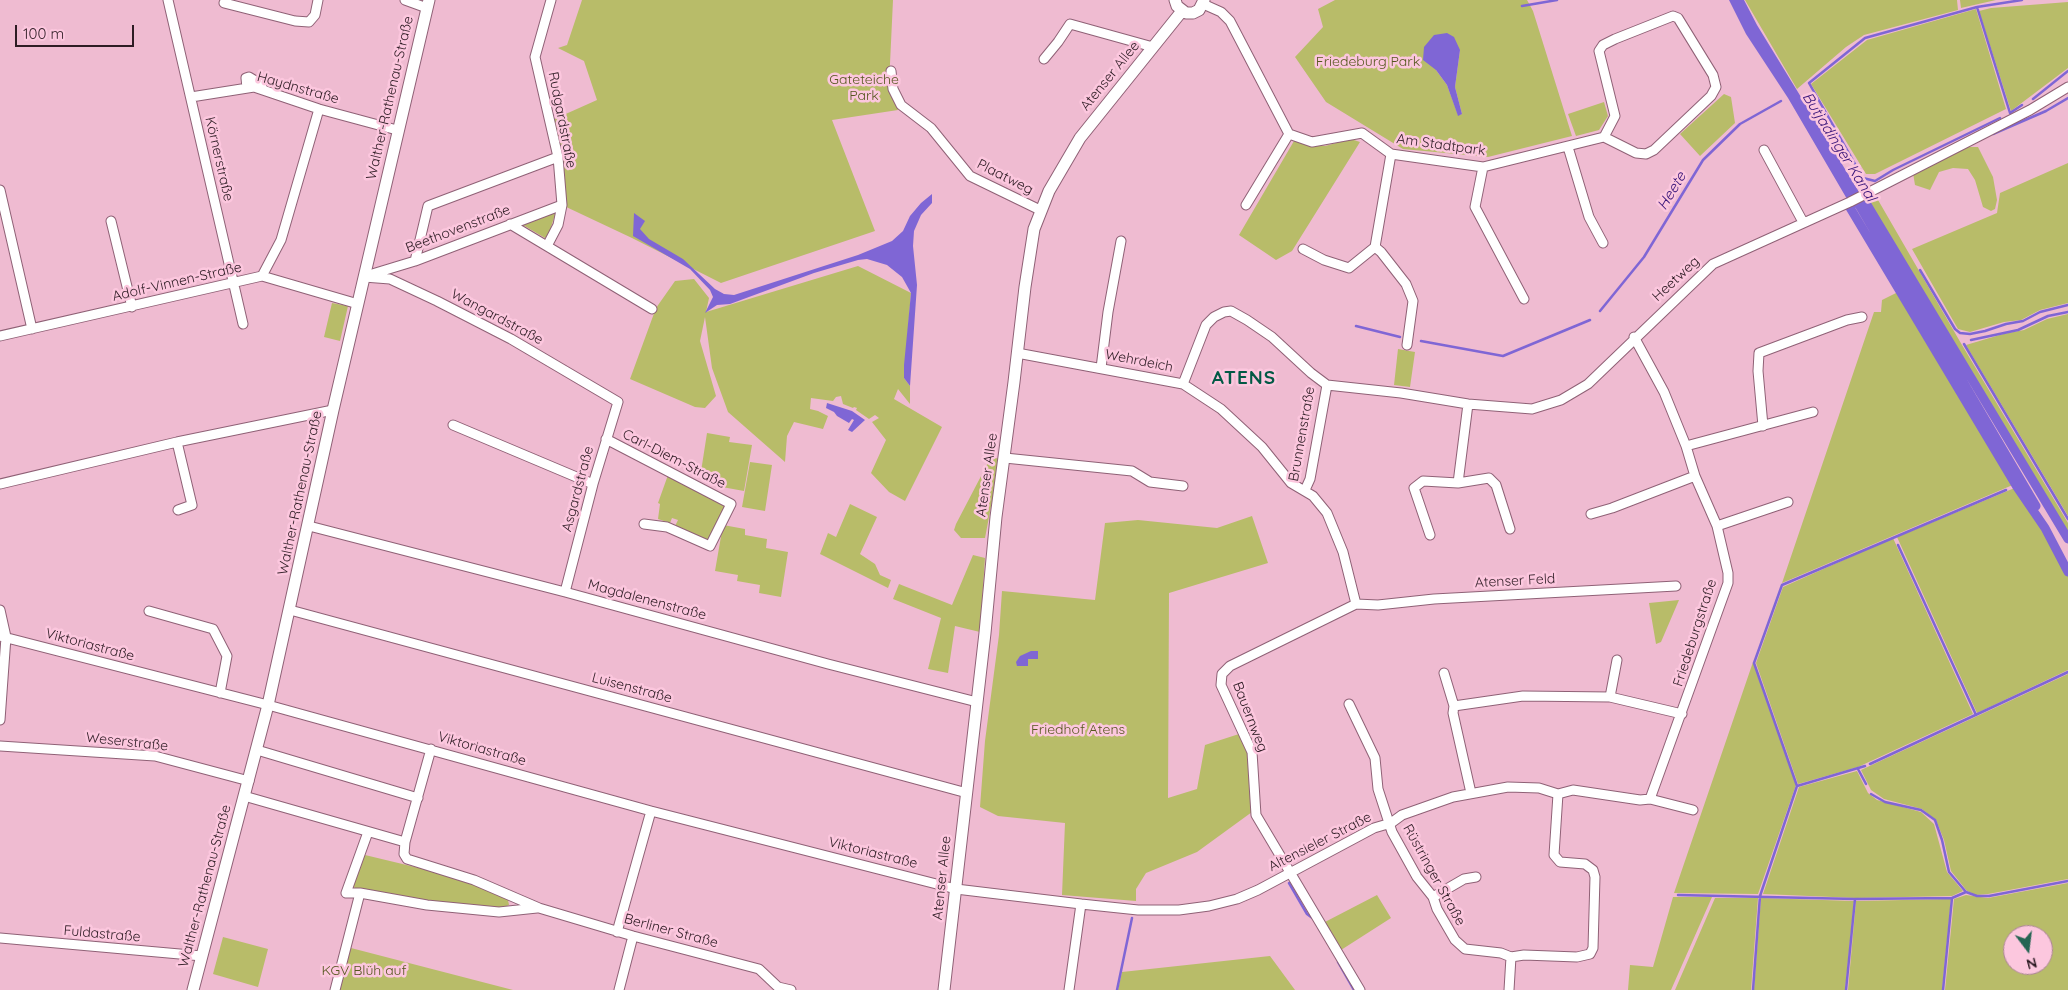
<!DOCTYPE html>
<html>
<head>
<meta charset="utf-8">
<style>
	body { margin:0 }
	#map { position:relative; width:2068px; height:990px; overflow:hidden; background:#efbbd1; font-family:Quicksand,sans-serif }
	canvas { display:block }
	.north { position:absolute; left:2003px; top:925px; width:50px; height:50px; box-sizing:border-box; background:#fcc7de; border:1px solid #aa8394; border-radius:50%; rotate:165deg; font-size:14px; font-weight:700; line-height:20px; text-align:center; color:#2e1c24 }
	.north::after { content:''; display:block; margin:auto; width:18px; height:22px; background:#256553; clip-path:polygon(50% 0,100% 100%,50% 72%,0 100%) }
	.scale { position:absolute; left:15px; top:25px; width:119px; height:22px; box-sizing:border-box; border:2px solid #2e1c24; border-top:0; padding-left:6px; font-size:15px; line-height:18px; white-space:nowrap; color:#2e1c24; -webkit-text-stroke:4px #fcc7de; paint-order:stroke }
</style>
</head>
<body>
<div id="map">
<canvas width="2068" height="990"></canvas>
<div class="north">N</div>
<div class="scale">100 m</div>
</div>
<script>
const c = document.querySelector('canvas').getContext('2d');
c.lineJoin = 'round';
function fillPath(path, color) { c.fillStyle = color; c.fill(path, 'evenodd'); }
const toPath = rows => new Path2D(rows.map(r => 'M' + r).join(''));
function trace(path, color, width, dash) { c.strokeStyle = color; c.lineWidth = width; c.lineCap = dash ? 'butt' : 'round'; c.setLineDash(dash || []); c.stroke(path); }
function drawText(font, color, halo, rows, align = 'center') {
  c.font = font + ' Quicksand,sans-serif'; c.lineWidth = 5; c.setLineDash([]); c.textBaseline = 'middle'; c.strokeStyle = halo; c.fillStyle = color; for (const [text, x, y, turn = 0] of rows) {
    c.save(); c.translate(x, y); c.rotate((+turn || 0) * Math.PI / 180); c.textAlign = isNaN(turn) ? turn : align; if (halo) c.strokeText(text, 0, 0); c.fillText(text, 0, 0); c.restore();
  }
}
fillPath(toPath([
	[582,0,893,0,889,85,898,110,832,120,875,231,721,283,632,238,562,205,550,121,597,100,584,61,558,48,567,45],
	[1335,0,1527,0,1533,11,1572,136,1488,157,1403,149,1326,102,1295,57,1323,27,1318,9],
	[1460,50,1455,87,1462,114,1458,115,1447,85,1436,70],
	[1745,0,1957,0,1958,10,1864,35,1846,47,1797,89],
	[1960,0,1996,0,1961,8],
	[2068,2,2068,68,2011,111,1979,11,1991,8],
	[1976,9,2006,109,1875,174,1866,174,1811,84,1867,40],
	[1724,94,1731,97,1735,123,1700,156,1680,134],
	[1604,102,1608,116,1599,130,1576,136,1568,114],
	[1351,139,1360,142,1292,251,1276,260,1239,235,1294,141,1325,146],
	[1968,147,1978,147,1993,177,1997,200,1995,209,1991,211,1983,207,1975,180,1968,169,1953,168,1939,172,1930,190,1915,185,1913,173,1954,152],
	[2068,163,2068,303,2040,310,2021,320,2004,322,1970,332,1958,329,1912,249,1997,213,2000,193],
	[1874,193,1962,345,2068,523,2068,539,1863,198],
	[556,211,549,234,545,238,523,225,524,221],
	[858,266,911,293,904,378,910,386,910,404,898,389,894,399,942,427,905,501,889,492,871,473,886,440,872,422,879,418,875,415,869,419,856,410,857,408,854,407,853,408,843,404,841,396,836,397,833,401,811,398,810,409,818,411,828,416,823,429,794,422,787,436,785,462,728,412,712,368,705,317,700,341,716,396,705,408,695,407,630,379,656,308,675,281,694,279,709,298,706,312],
	[1900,291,2015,484,1782,583,1874,312,1881,312,1882,300],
	[332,303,348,306,340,341,324,337],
	[2068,314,2068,516,1966,345,2003,334,2024,330,2047,319],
	[1398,349,1415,352,1410,387,1394,385],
	[707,433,730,437,729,442,752,445,744,491,722,487,722,482,700,478],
	[991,457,1000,459,985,538,961,538,954,530,956,524],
	[750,462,772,465,765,511,742,507],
	[668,475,729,505,710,544,675,526,678,520,672,518,670,523,658,519,660,504,658,503],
	[2017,487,2045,528,2068,572,2068,670,1977,713,1897,537],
	[850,504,877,517,860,554,875,564,880,575,891,580,888,588,820,554,828,533,836,537],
	[1252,516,1268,563,1169,593,1168,798,1197,789,1205,745,1239,734,1248,755,1252,812,1197,852,1146,873,1136,889,1136,901,1062,895,1065,823,998,816,980,807,985,741,999,635,1002,591,1095,600,1105,523,1138,520,1217,528],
	[723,525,745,529,745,535,767,539,766,548,788,552,781,597,759,593,760,585,737,581,738,575,715,571],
	[1893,538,1973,714,1858,767,1798,784,1756,663,1783,587],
	[973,555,985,558,980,632,955,626,948,673,928,669,941,618,893,599,899,584,952,605],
	[1679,600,1661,642,1656,644,1649,603],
	[1753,662,1796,785,1758,894,1674,893],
	[2068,674,2068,879,1988,894,1976,895,1967,891,1951,871,1944,840,1936,820,1922,809,1884,799,1871,790,1861,770],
	[1857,771,1868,793,1877,800,1921,812,1934,824,1947,872,1963,891,1952,896,1856,898,1763,894,1799,787],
	[365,855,444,874,478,885,503,896,508,900,509,905,502,908,429,902,355,889,353,884,361,857],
	[2068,883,2068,990,1945,990,1954,899,1966,895,1988,898],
	[2013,935,2043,935,2043,965,2013,965],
	[1377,895,1391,918,1341,950,1323,923],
	[1673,897,1712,897,1671,990,1628,990,1630,965,1653,967],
	[1715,898,1758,898,1751,990,1675,990],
	[1761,898,1854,901,1845,990,1754,990],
	[1951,899,1942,990,1848,990,1856,901],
	[223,937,268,949,258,987,213,974],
	[351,948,513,990,338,990],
	[1270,956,1295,990,1118,990,1122,972]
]), '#b8bc69');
fillPath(toPath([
	[1729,0,1744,0,1757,25,1859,192,1857,194,1847,199,1788,98,1746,34],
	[1447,33,1454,37,1460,50,1455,87,1462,114,1458,116,1447,85,1436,70,1423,60,1424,47,1434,35],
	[932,194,932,203,921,215,914,231,913,246,917,285,910,386,904,378,904,365,911,293,902,277,887,265,867,259,858,260,814,273,730,304,717,305,705,313,713,297,710,290,690,269,633,236,634,213,645,221,640,229,649,239,683,259,715,289,724,294,734,295,858,255,892,241,903,231,910,216,921,203],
	[827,403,852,411,865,420,852,432,848,430,854,420,852,419,849,423,837,416,834,412,826,408],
	[1031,651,1038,651,1038,659,1028,659,1028,666,1017,666,1016,662,1020,656]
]), '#7f66d5');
trace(toPath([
	[1522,6,1557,0],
	[1977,7,2010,113,2022,105],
	[2033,99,2068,71],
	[2000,118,1893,170,1875,181,1863,178,1809,83,1865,38,1977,7,2022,0],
	[1993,134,2046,111,2068,98],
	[1920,270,1955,329,1960,333,1970,334,1985,331,2006,324,2023,321,2040,312,2068,305],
	[1600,311,1644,257,1703,160,1740,124,1781,101],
	[1356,326,1400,337],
	[1971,340,2018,330,2048,316,2068,312],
	[1421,341,1503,356,1590,320],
	[1964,344,2068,519],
	[1898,545,1976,715],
	[1870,764,2068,672],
	[1858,769,1866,784],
	[1797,786,1754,663,1782,585,2006,490],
	[1871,794,1885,802,1921,810,1935,820,1942,840,1949,872,1966,892,1977,896,1989,896,2068,881],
	[1289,883,1307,914,1315,920],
	[1678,895,1855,899,1952,898,1966,892],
	[1338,962,1354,990],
	[1117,990,1132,918],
	[1753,990,1760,896,1797,786,1865,766],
	[1846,990,1855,899],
	[1943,990,1952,898]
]), '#7f66d5', 2.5);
trace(toPath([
	[1855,198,2036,506],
	[2068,539,1863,198,1849,206,2017,487,2045,528,2068,572]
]), '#7f66d5', 9);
const minor = toPath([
	[168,0,243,324],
	[405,0,427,8],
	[224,3,295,21,309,22,315,15,318,0],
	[1203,4,1221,12,1230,21,1289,134,1312,142,1362,133,1391,154,1483,167,1604,137,1636,153,1646,154,1654,150,1711,96,1716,87,1713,75,1678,18,1673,16,1615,39,1603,45,1599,51,1615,116,1604,137],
	[1044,59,1058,42,1070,24,1153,47],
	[891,71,893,89,901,105,931,128,970,176,1040,210],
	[247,88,246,78,249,77,259,83,263,89],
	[191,97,254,87,319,109,397,130],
	[1568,147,1589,217,1603,243],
	[1764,150,1803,222],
	[1483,167,1475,207,1524,299],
	[0,190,32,329],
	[1246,205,1289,134],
	[111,221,132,307],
	[510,224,652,309],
	[547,246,558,225,562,205,558,157,535,57,551,0],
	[1375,247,1381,252,1406,284,1413,301,1407,345],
	[1303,249,1324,260,1349,268,1375,247,1391,154],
	[415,261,428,206,558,157],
	[369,275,415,261,562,205],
	[262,276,281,240,319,109],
	[364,277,390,279,437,301,511,339,618,402,593,484,565,592],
	[0,336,262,276,358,304],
	[1634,337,1664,392,1686,446,1695,476,1717,526,1728,573,1728,583,1650,799],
	[1017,353,1183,384,1221,409,1262,447,1291,483,1313,496,1327,513,1343,552,1356,604],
	[1101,368,1108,312,1121,241],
	[1183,384,1206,325,1214,317,1224,312,1231,311,1247,320,1272,337,1311,373,1327,385,1401,393,1468,404,1532,409,1561,400,1588,384,1713,264,1850,202,2030,110,2068,87],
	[453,425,593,484],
	[1763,426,1758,371,1759,353,1847,320,1862,317],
	[606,439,731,504,710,546,667,527,644,524],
	[177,442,192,505,178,510],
	[1686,446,1813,412],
	[1005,458,1132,471,1150,482,1183,486],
	[1458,483,1468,404],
	[0,484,177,442,333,410],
	[1305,490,1310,479,1327,385],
	[1591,514,1612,508,1695,476],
	[309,526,565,592,828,664,977,702],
	[1717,526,1788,502],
	[1430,535,1414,488,1423,481,1458,483,1489,478,1496,485,1510,529],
	[0,610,6,637,0,720],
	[290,610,967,793],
	[149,611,213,629,227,656,220,693],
	[0,636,268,705,651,811,956,889,1081,904,1138,910,1179,910,1209,906,1237,899,1258,890,1374,828,1391,823,1402,815,1453,797,1508,787,1539,788,1558,794,1573,790,1640,800,1650,799,1693,810],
	[1444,673,1454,706],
	[1610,697,1617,660],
	[1349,704,1375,758,1378,789,1392,832,1417,877,1433,897,1437,909,1455,940,1465,949,1501,953,1511,957,1524,955,1577,957,1590,954,1593,948,1595,877,1593,870,1585,864,1560,862,1554,855,1558,794],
	[0,746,155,756,249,781],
	[257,750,418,798],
	[1471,793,1453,713,1454,706,1523,696,1610,697,1682,714],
	[244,796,405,842,404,854,407,859,474,880,539,908,633,936,759,969,778,987,791,990],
	[368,832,346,893,360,893,427,905,499,912,537,908],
	[405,842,431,749],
	[1433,897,1464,879,1476,877],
	[617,932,651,811],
	[0,938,202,956],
	[335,990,360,893],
	[619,990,633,936],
	[1069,990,1081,904],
	[1360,990,1256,815,1252,752,1221,685,1222,674,1230,666,1356,604,1378,605,1434,599,1676,586],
	[1509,990,1511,957]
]);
const tertiary = toPath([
	[1175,0,1177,6,1186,13,1193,13,1199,10,1204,0],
	[193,990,268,705,333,410,429,0],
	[944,990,985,633,996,517,1014,382,1025,287,1034,229,1049,191,1080,138,1182,11]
]);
trace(minor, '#8f6176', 11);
trace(tertiary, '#8f6176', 13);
trace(minor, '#fff', 9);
trace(tertiary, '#fff', 11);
drawText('14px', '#56571f', '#fcc7de', [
	["Friedeburg Park",1368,62],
	["Gateteiche",864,80],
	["Park",864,96],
	["Friedhof Atens",1078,730],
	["KGV Blüh auf",364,971]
]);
drawText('14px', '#2e1c24', '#fcc7de', [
	["Atenser Allee",1110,76,-51],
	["Haydnstraße",298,88,16],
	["Walther-Rathenau-Straße",390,98,-77],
	["Rudgardstraße",562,120,79],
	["Am Stadtpark",1441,145,8],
	["Körnerstraße",219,159,77],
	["Plaatweg",1005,177,27],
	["Beethovenstraße",458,229,-21],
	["Heetweg",1676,279,-43],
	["Adolf-Vinnen-Straße",177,282,-13],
	["Wangardstraße",497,317,28],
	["Wehrdeich",1139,361,11],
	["Brunnenstraße",1302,434,-80],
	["Carl-Diem-Straße",674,459,27],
	["Atenser Allee",987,475,-82],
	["Asgardstraße",578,489,-75],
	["Walther-Rathenau-Straße",300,493,-78],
	["Atenser Feld",1515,581,-3],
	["Magdalenenstraße",647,600,15],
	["Friedeburgstraße",1695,633,-72],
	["Viktoriastraße",90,645,15],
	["Luisenstraße",632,688,15],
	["Bauernweg",1250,717,69],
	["Weserstraße",127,742,6],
	["Viktoriastraße",482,749,16],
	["Altensieler Straße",1320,842,-27],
	["Viktoriastraße",873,853,14],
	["Rüstringer Straße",1434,875,61],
	["Atenser Allee",942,878,-84],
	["Walther-Rathenau-Straße",205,886,-75],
	["Berliner Straße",671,931,15],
	["Fuldastraße",102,934,5]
]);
drawText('italic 15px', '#381479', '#fcc7de', [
	["Butjadinger Kanal",1839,147,58],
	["Heete",1672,191,-59]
]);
c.letterSpacing = '1px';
drawText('bold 19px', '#025945', '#fcc7de', [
	["ATENS",1244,378]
]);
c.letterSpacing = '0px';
</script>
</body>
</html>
